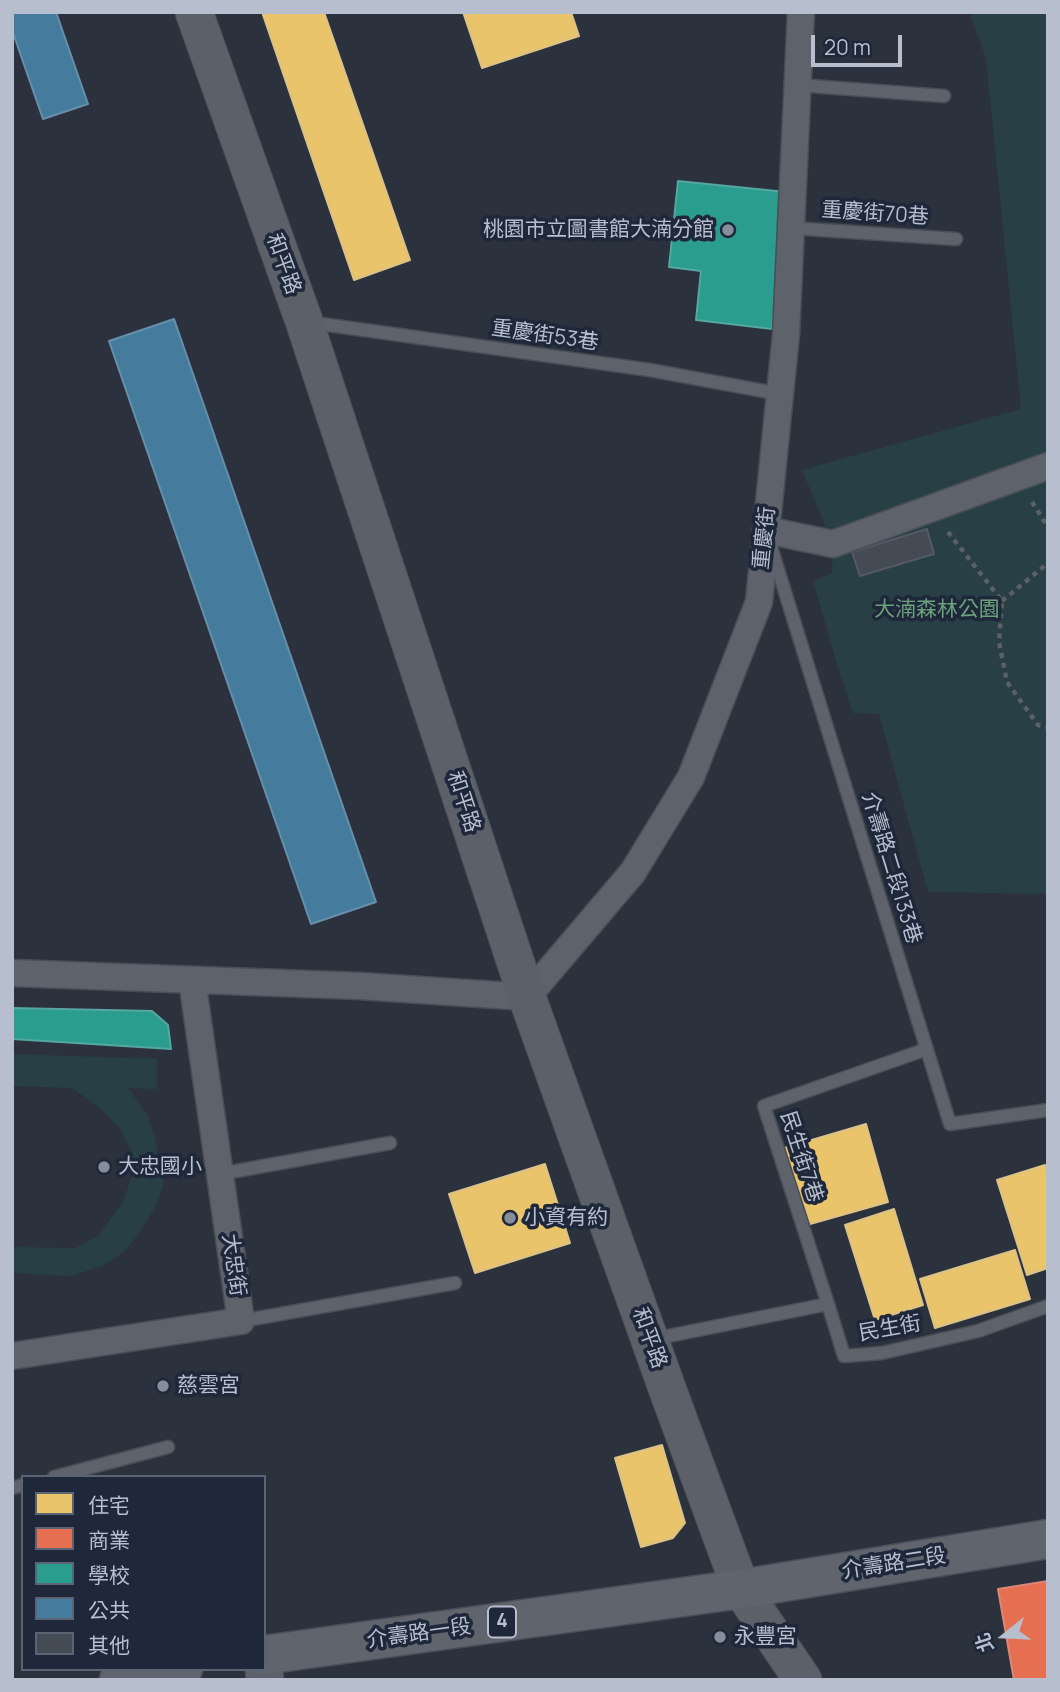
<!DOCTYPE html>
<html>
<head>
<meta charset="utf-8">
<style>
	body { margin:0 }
	#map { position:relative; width:1060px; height:1692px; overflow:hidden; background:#2c323d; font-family:Manrope,"Noto Sans TC",sans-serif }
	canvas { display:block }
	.frame { position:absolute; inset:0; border:14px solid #b7bece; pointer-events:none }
	.legend { position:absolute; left:21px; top:1475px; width:245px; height:196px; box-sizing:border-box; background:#1e283a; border:2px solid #5b6475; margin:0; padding:9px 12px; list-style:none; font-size:21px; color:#b7bece }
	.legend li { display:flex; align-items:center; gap:14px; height:35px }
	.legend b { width:35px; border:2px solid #5b6475 }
	.north { position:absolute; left:969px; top:1601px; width:70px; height:70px; -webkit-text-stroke:5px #1e283a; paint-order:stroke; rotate:252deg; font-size:19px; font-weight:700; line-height:28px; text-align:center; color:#b7bece }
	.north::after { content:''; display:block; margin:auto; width:24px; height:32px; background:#b7bece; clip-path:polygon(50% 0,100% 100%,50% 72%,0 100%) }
	.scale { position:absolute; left:811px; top:35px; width:91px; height:32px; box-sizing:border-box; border:4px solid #b7bece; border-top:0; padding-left:9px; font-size:21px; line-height:24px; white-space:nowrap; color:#b7bece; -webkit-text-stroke:5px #1e283a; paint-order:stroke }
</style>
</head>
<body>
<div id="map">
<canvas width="1060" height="1692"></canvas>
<div class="frame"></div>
<ul class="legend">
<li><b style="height:19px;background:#e9c46a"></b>住宅</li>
<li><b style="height:19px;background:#e76f51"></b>商業</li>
<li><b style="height:19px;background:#2a9d8f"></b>學校</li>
<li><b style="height:19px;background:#457b9d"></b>公共</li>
<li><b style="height:19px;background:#454b54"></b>其他</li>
</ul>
<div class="north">北</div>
<div class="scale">20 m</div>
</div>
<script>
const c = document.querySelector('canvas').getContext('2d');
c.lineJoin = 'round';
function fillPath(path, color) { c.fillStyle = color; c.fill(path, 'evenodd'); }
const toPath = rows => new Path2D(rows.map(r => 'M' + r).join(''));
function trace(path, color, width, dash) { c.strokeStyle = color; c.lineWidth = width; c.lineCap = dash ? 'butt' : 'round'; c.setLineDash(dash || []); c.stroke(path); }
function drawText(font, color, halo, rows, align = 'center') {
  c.font = font + ' Manrope,"Noto Sans TC",sans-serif'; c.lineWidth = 7; c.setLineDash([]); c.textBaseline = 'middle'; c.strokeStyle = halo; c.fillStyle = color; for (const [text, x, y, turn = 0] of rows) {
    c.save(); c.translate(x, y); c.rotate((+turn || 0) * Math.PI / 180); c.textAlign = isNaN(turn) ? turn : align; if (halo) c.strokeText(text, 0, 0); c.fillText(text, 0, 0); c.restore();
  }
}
fillPath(toPath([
	[969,12,1048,12,1048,894,928,892,879,714,853,713,837,664,813,581,832,573,833,544,802,470,1021,409,986,58],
	[12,1054,157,1059,157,1089,128,1088,147,1114,155,1138,164,1183,156,1206,141,1230,126,1250,105,1265,71,1276,12,1273,12,1247,75,1248,99,1235,124,1200,132,1174,133,1155,122,1131,101,1109,72,1088,12,1086]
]), '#273f45');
const homes = toPath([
	[262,12,324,12,410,260,354,280,262,12],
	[463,12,571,12,579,36,482,68,463,12],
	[866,1124,888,1202,803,1226,781,1149,866,1124],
	[545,1164,570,1243,475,1273,449,1194,545,1164],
	[1045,1165,1048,1172,1048,1268,1027,1275,997,1180,1045,1165],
	[894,1209,923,1305,875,1320,845,1225,894,1209],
	[1015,1250,1030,1299,935,1328,920,1279,1015,1250],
	[662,1445,685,1523,673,1538,641,1547,615,1458,662,1445]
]);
fillPath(homes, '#e9c46a');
trace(homes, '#dac288', 2);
const shops = toPath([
	[1048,1581,1048,1680,1014,1680,998,1589,1048,1581]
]);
fillPath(shops, '#e76f51');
trace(shops, '#d98776', 2);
const schools = toPath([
	[678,181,786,192,772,329,696,320,701,271,669,267,678,181],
	[12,1008,152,1011,168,1025,171,1049,12,1039,12,1008]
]);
fillPath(schools, '#2a9d8f');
trace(schools, '#54a7a2', 2);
const public = toPath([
	[12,12,56,12,88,104,43,119,12,30,12,12],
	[174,319,376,902,311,924,109,341,174,319]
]);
fillPath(public, '#457b9d');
trace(public, '#678fac', 2);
const building = toPath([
	[927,529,934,554,860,576,852,552,927,529]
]);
fillPath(building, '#454b54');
trace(building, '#545a65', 2);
const lane = toPath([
	[797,85,944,96],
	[791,228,956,239],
	[307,322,650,370,780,394],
	[771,547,950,1124,1048,1110],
	[220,1174,390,1143],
	[828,1304,764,1106,927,1049],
	[241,1321,455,1283],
	[653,1339,828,1304,844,1356,882,1353,978,1331,1048,1306],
	[54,1477,168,1447],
	[12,1488,23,1485]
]);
const street = toPath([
	[766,530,833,544,1048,466],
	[12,973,360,986,527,997,633,872,691,777,759,602,786,334,801,12],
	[12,1356,241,1321,192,980]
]);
const secondary = toPath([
	[194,12,304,321,527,997,667,1388,741,1589,803,1680],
	[264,1669,265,1680]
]);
const primary = toPath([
	[264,1655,741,1589,1048,1539],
	[119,1680,183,1669]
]);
trace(lane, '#494e56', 15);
trace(street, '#494e56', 29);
trace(secondary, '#494e56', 39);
trace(primary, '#4a4f5a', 41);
trace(toPath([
	[1032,502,1048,527],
	[948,532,1002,601,999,642,1007,682,1038,725,1048,727],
	[1002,601,1048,563]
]), '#5a6068', 4.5, [5, 5]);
trace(lane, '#5d626b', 12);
trace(street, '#5d626b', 26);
trace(secondary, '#5c6069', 37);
trace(primary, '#5f646d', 38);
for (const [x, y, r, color] of [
	[728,230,7,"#868d9b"],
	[104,1167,7,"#868d9b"],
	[510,1218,7,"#868d9b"],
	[163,1386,7,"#868d9b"],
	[720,1637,7,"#868d9b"]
]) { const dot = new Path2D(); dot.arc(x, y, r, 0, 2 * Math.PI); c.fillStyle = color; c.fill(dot); trace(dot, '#1e283a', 2.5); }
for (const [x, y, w] of [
	[502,1622,28]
]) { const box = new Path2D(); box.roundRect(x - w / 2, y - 15.5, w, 31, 5); c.fillStyle = '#1e283a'; c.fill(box); trace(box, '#b7bece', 2); }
drawText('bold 19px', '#b7bece', null, [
	["4",502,1622]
]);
drawText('21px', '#b7bece', '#1e283a', [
	["重慶街70巷",875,214,4],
	["和平路",283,264,70],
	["重慶街53巷",545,336,8],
	["重慶街",765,538,-84],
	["和平路",463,802,72],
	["介壽路二段133巷",891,868,73],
	["民生街7巷",801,1157,72],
	["大忠街",233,1265,82],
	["民生街",890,1329,-10],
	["和平路",649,1338,70],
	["介壽路二段",894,1564,-9],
	["介壽路一段",419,1634,-8]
]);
drawText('21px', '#b7bece', '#1e283a', [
	["桃園市立圖書館大湳分館",714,230,"right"],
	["大忠國小",118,1167],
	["小資有約",524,1218],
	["慈雲宮",177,1386],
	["永豐宮",734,1637]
], 'left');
drawText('21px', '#6ba17b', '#1e283a', [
	["大湳森林公園",937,610]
]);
</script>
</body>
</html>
